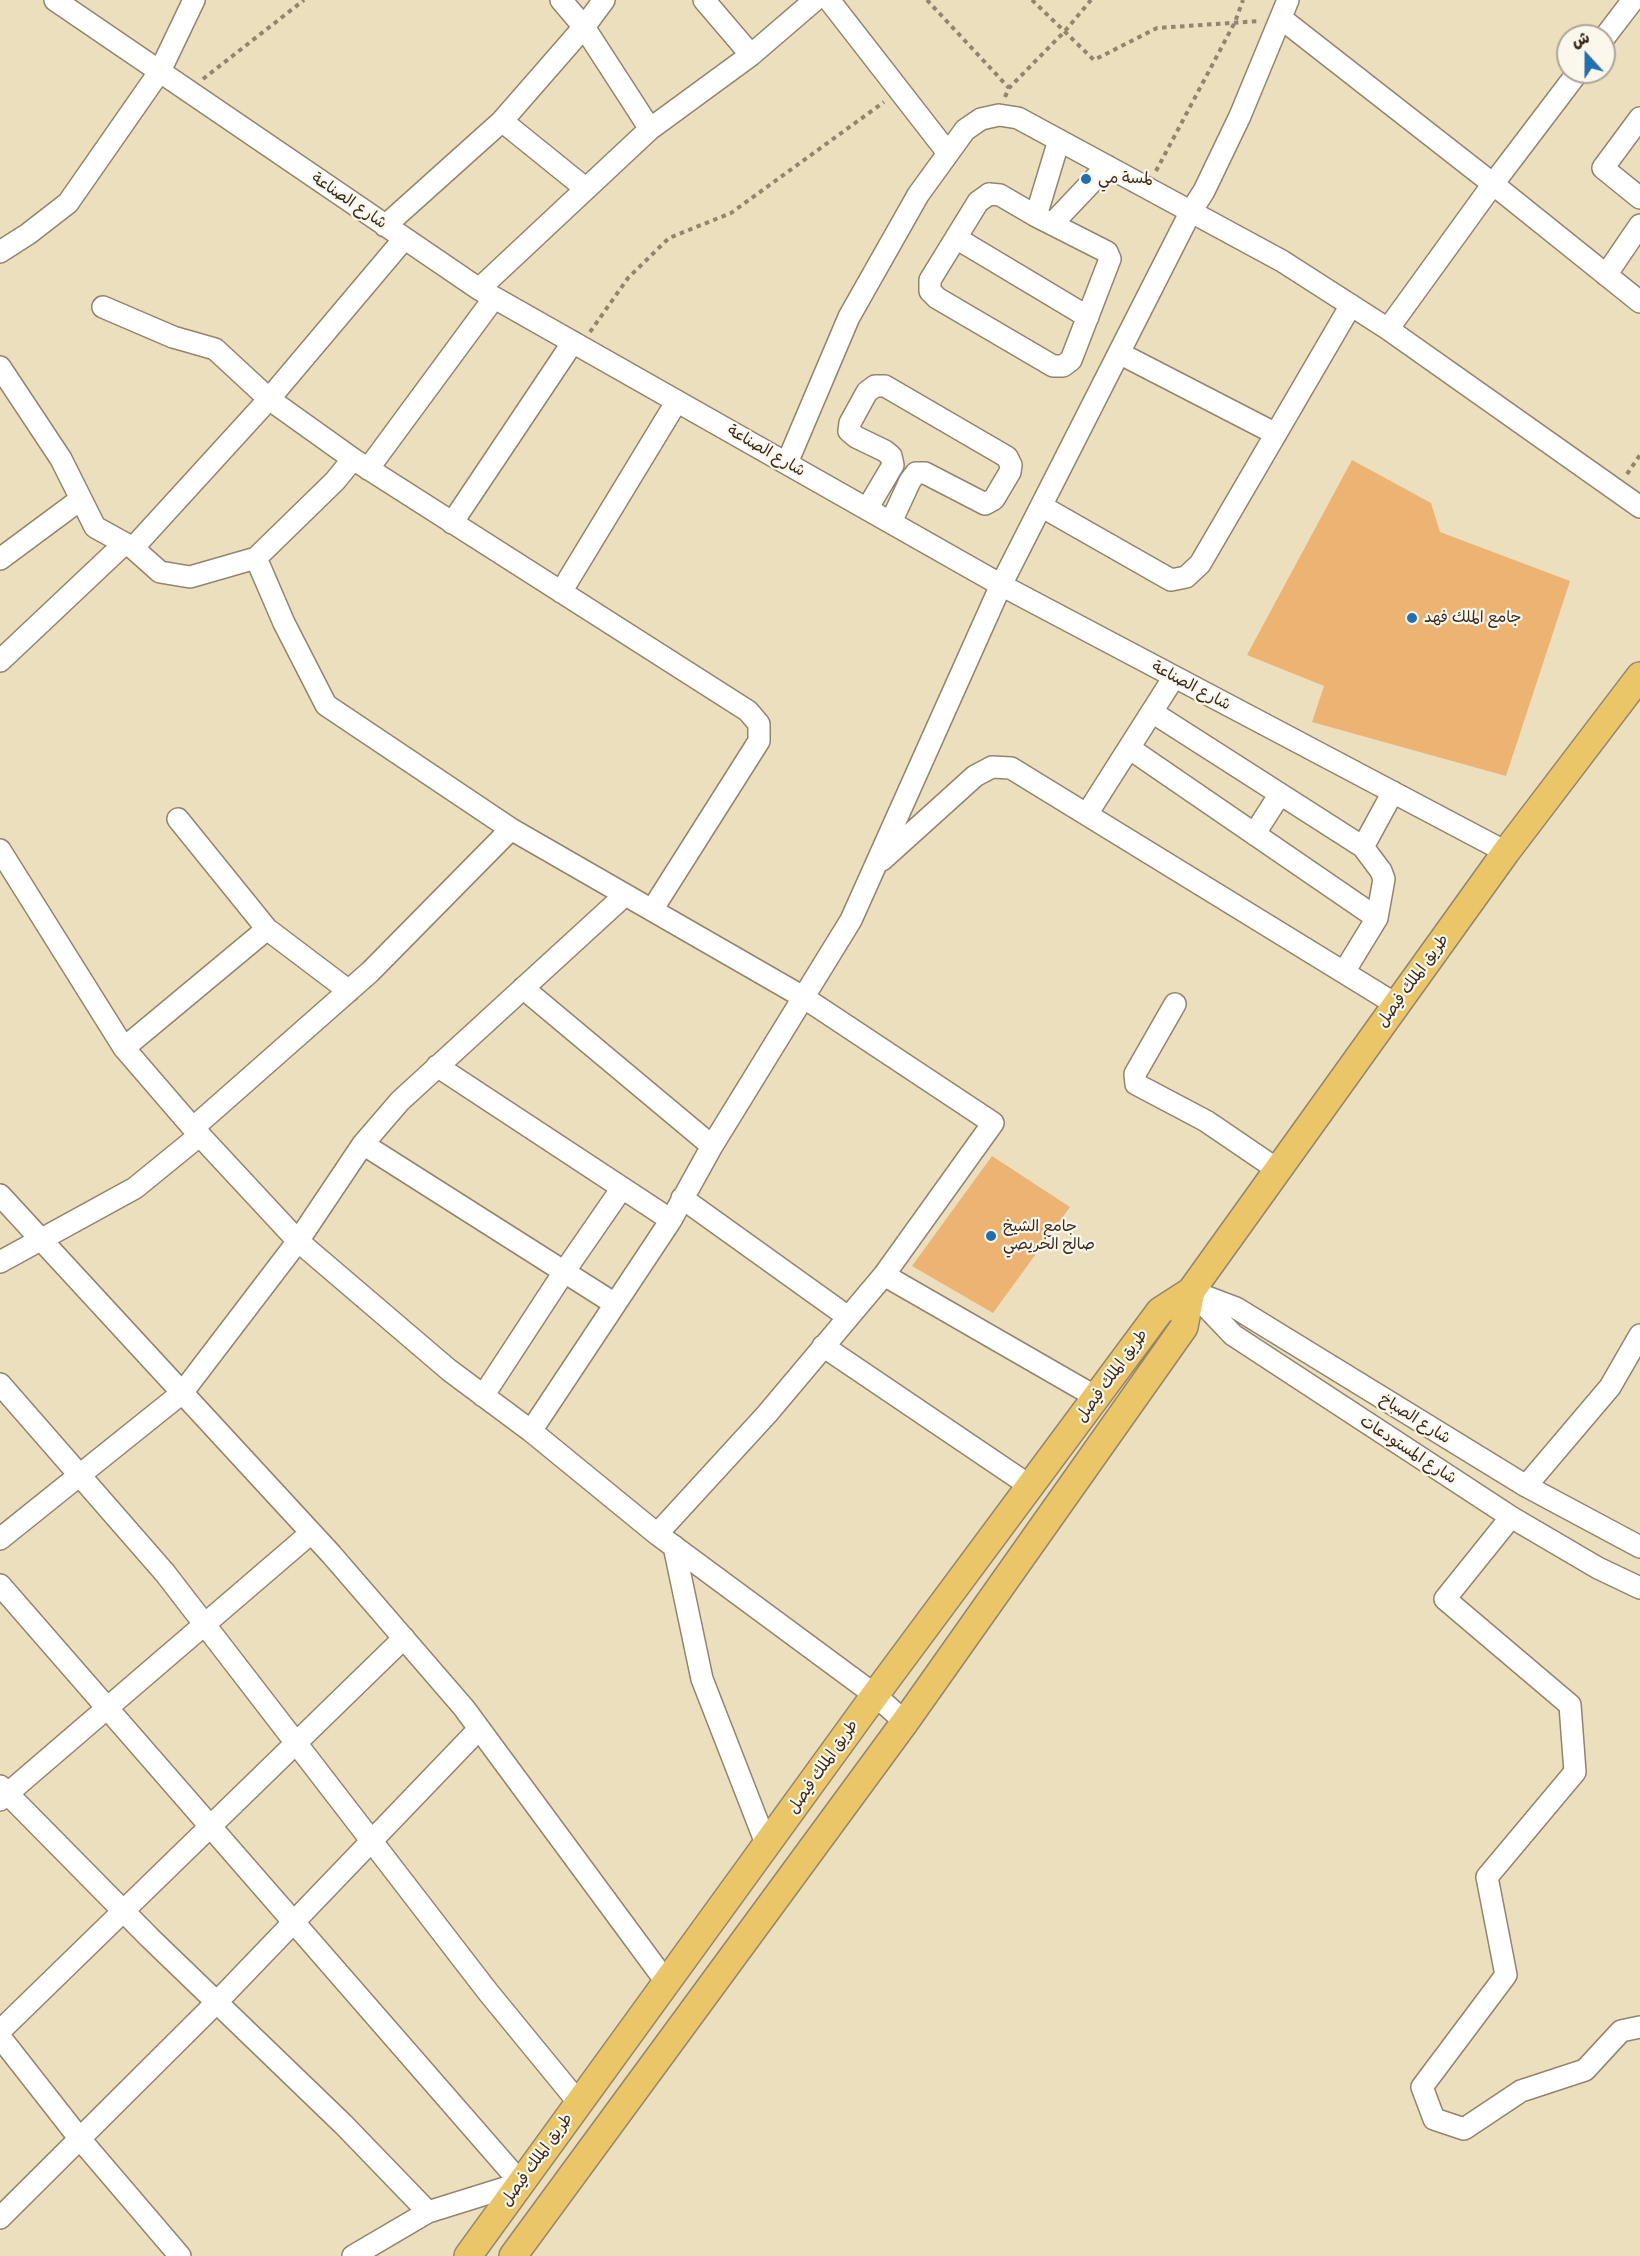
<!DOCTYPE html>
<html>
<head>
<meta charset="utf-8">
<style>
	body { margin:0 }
	#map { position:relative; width:1640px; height:2256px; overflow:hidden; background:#ecdfbd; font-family:"Patrick Hand","Playpen Sans Arabic",sans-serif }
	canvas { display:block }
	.north { position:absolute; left:1556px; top:24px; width:60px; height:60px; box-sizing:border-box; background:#fbf7ec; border:2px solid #aea59a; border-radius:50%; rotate:339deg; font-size:16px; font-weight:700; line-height:24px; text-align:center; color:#3b2a1e }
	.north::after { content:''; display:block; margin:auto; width:21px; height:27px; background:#1f6fb2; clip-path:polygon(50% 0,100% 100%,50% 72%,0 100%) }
</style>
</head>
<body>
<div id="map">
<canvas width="1640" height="2256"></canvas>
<div class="north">ش</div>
</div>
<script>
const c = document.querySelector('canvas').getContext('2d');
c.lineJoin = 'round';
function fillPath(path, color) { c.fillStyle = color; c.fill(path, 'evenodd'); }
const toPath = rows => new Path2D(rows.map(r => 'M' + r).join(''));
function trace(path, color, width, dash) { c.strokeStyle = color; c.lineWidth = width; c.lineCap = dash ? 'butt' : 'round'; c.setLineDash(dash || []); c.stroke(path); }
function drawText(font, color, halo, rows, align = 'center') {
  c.font = font + ' "Patrick Hand","Playpen Sans Arabic",sans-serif'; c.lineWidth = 4.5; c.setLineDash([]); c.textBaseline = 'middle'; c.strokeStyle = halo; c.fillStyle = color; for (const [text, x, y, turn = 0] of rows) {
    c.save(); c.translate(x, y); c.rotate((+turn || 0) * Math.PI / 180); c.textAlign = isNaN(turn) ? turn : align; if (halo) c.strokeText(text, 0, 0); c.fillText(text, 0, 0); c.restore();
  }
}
fillPath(toPath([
	[1352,460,1431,503,1440,532,1570,581,1506,776,1312,722,1324,686,1247,655],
	[992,1156,1070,1207,993,1313,912,1266]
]), '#ecb373');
const minor = toPath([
	[55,0,479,289,1001,585,1506,852],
	[561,0,584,27,650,129],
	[704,0,751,55],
	[829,0,948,153],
	[1282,19,1493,184,1640,302],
	[1604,38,1633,0],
	[1640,118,1603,168,1640,198],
	[502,121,585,188],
	[989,194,1000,195,1036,216,1107,252,1110,259,1071,360,1063,366,1053,366,937,298,930,291,930,280,978,202,989,194],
	[1036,216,1059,140],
	[1052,224,1107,166],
	[385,226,502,121,584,27,604,0],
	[956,238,1088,317],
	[0,252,28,234,68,203,160,71,194,0],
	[1606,275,1640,225],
	[479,289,650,129,751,55,815,0],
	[1388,329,1493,184,1578,72],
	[1119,353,1276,434],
	[0,367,61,459,95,527,133,548,160,572,190,577,256,558,335,481,353,459,269,399,215,349,173,337,103,307],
	[353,459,748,711,759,724,759,741,652,910],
	[787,463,849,317,918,195,965,130,981,119,999,115,1018,118,1282,261,1388,329,1640,507],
	[368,469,494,298],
	[1041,506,1171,580,1186,577,1200,564,1351,305],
	[867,509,893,465,891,456,885,451,856,437,849,431,850,423,867,392,875,386,885,386,1007,457,1011,465,1010,472,994,499,985,504,925,473,916,473,910,481,891,522],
	[452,523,573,342],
	[133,548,269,399,404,239],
	[256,558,284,623,326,705,511,829,803,997,993,1123,884,1275,767,1414,657,1534],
	[0,559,81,499],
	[561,592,677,401],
	[0,661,124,544],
	[1152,712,1363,847],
	[1129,748,1377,918],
	[1087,814,1174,677],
	[178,819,267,929,349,991],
	[1255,833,1280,794],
	[0,850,124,1048,193,1128,298,1241,449,1370,531,1431,657,1534,875,1695,905,1722],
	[882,860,975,776,992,767,1011,768,1397,1005],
	[1344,972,1377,918,1384,879,1381,871,1363,847,1393,792],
	[523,988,712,1146],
	[1175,1004,1135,1074,1136,1084,1206,1121,1278,1170],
	[124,1048,267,929],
	[437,1066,671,1220],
	[193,1128,370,972,511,829],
	[363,1144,615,1304],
	[0,1195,331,1554,464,1708,667,1983],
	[682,1198,848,1317],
	[0,1262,135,1188,200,1135],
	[884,1275,1096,1397],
	[1191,1291,1233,1335,1511,1517,1598,1568,1640,1588],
	[1199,1294,1236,1308,1526,1486,1640,1547],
	[823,1346,1030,1486],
	[0,1384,165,1573,488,1992,579,2103],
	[483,1396,564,1272,622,1188],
	[531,1431,671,1220,712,1146,851,920,1001,585,1190,213,1204,191,1240,116,1288,0],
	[1526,1486,1610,1387,1640,1335],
	[1511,1517,1445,1599,1570,1705,1575,1772,1487,1877,1506,1975,1422,2087,1434,2119,1464,2129,1521,2091,1585,2070,1621,2031,1640,2027],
	[0,1539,182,1393,298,1241,363,1144,400,1101,625,895],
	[674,1546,702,1679,767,1846],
	[0,1585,521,2183,428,2212,353,2256],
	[0,1786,150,1938,344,2125,428,2212],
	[0,1800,311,1533],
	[0,2031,404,1638],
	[0,2037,80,2139,180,2256],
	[0,2218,217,2002,479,1729]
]);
const major = toPath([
	[468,2256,875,1695,1160,1311,1191,1291],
	[513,2256,905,1722,1184,1327,1191,1291,1506,852,1640,676]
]);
trace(minor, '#94846e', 24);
trace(major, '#94846e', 30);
trace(toPath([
	[927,0,1009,88],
	[1032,0,1094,60,1157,28,1260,21],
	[203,79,304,0],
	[1005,97,1009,88,1065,31,1091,0],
	[1156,171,1235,22,1243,0],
	[590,332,628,278,669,238,731,213,884,102],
	[1627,474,1640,455]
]), '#94846e', 4, [4.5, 4.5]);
trace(minor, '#fff', 21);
trace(major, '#eac669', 27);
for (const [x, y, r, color] of [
	[1086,179,6,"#1f6fb2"],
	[1412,618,6,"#1f6fb2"],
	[991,1236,6,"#1f6fb2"]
]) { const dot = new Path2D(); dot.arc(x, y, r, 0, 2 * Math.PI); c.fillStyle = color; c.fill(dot); trace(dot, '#fbf7ec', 2); }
drawText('16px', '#3b2a1e', '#fbf7ec', [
	["لمسة مي",1098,179],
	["جامع الملك فهد",1424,618],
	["جامع الشيخ",1003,1227],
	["صالح الخريصي",1003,1245]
], 'left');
drawText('16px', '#3b2a1e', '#fbf7ec', [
	["شارع الصناعة",349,201,34],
	["شارع الصناعة",766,451,30],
	["شارع الصناعة",1191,686,28],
	["طريق الملك فيصل",1413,981,-54],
	["طريق الملك فيصل",1112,1376,-54],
	["شارع الصباخ",1415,1419,32],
	["شارع المستودعات",1408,1450,33],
	["طريق الملك فيصل",823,1767,-55],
	["طريق الملك فيصل",537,2160,-54]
]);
</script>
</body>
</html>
